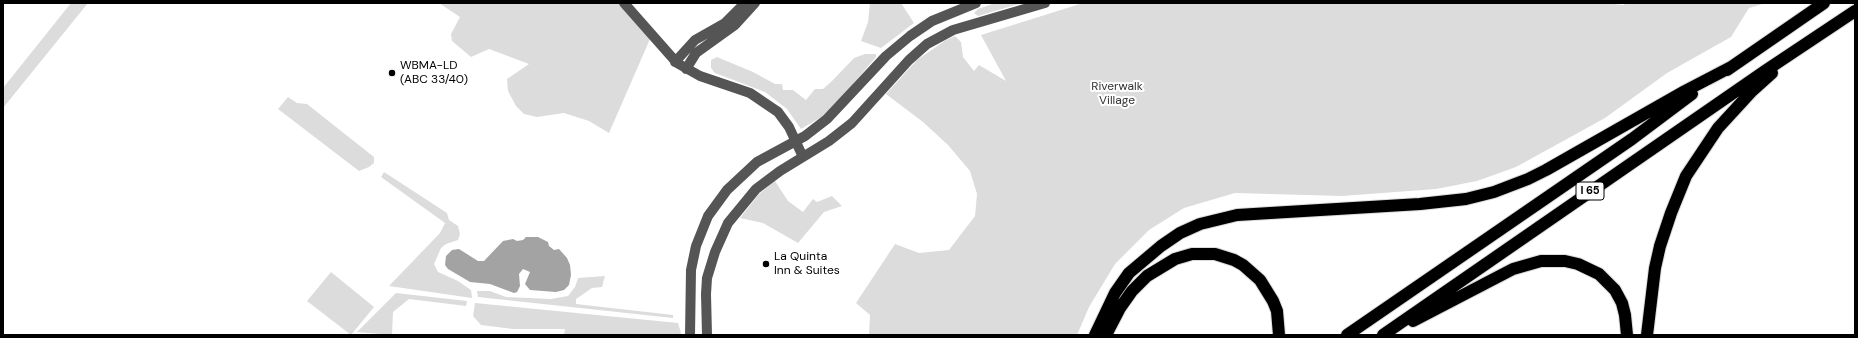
<!DOCTYPE html>
<html>
<head>
<meta charset="utf-8">
<style>
	body { margin:0 }
	#map { position:relative; width:1858px; height:338px; overflow:hidden; background:#fff; font-family:"DM Sans",sans-serif }
	canvas { display:block }
	.frame { position:absolute; inset:0; border:4px solid #000; pointer-events:none }
</style>
</head>
<body>
<div id="map">
<canvas width="1858" height="338"></canvas>
<div class="frame"></div>
</div>
<script>
const c = document.querySelector('canvas').getContext('2d');
c.lineJoin = 'round';
function fillPath(path, color) { c.fillStyle = color; c.fill(path, 'evenodd'); }
const toPath = rows => new Path2D(rows.map(r => 'M' + r).join(''));
function trace(path, color, width, dash) { c.strokeStyle = color; c.lineWidth = width; c.lineCap = dash ? 'butt' : 'round'; c.setLineDash(dash || []); c.stroke(path); }
function drawText(font, color, halo, rows, align = 'center') {
  c.font = font + ' "DM Sans",sans-serif'; c.lineWidth = 4; c.setLineDash([]); c.textBaseline = 'middle'; c.strokeStyle = halo; c.fillStyle = color; for (const [text, x, y, turn = 0] of rows) {
    c.save(); c.translate(x, y); c.rotate((+turn || 0) * Math.PI / 180); c.textAlign = isNaN(turn) ? turn : align; if (halo) c.strokeText(text, 0, 0); c.fillText(text, 0, 0); c.restore();
  }
}
fillPath(toPath([
	[71,3,88,3,3,108,3,88],
	[439,3,619,3,650,39,609,133,589,121,564,113,537,117,524,114,516,106,508,91,507,79,529,64,489,49,471,57,452,41,451,34,460,17],
	[870,3,901,3,914,23,881,48,861,41,868,22],
	[995,3,1022,3,978,16,974,13,978,9],
	[1083,3,1605,3,1623,5,1627,3,1784,3,1766,3,1749,8,1731,37,1667,73,1605,118,1516,167,1477,181,1436,189,1342,196,1235,193,1184,208,1149,230,1115,264,1089,307,1077,335,869,335,870,315,856,303,895,244,919,253,949,250,975,216,977,194,970,171,948,145,923,122,886,94,917,60,946,40,955,36,961,42,963,57,974,71,979,65,1006,81,981,35],
	[865,54,876,54,876,57,828,113,801,129,787,109,765,92,715,73,711,68,711,60,717,57,753,72,775,84,782,84,783,90,793,90,806,100,815,89,823,89,832,81,854,58],
	[288,97,297,103,307,104,374,157,374,163,369,167,359,171,278,109],
	[384,172,447,213,449,220,458,226,460,234,458,240,446,244,441,248,434,264,438,272,458,281,471,290,472,298,389,286,440,233,445,223,381,177],
	[775,181,788,201,803,212,813,199,817,202,832,196,842,206,824,212,798,243,763,223,740,218,759,194],
	[331,272,374,307,351,335,307,301],
	[605,276,602,287,592,288,576,299,576,304,673,315,673,318,478,297,477,291,490,291,506,297,551,299,568,296,575,287,578,278],
	[396,293,467,301,466,306,409,299,393,312,392,335,357,332],
	[475,303,678,323,681,333,679,335,564,335,565,329,513,329,481,325,473,316]
]), '#dcdcdc');
fillPath(toPath([
	[526,237,538,237,548,242,549,246,554,250,559,249,567,258,570,265,571,275,569,285,564,290,556,292,530,290,525,284,530,272,523,269,519,274,520,286,517,292,514,293,490,284,470,282,448,269,445,265,446,256,452,250,459,249,478,261,484,261,503,241,513,239,517,241,523,240]
]), '#a3a3a3');
const highway = toPath([
	[1727,70,1824,3],
	[1413,321,1513,269,1541,261,1565,261,1578,264,1599,274,1615,290,1622,303,1625,315,1627,335],
	[1095,335,1115,293,1129,273,1161,246,1180,233,1200,224,1237,215,1420,204,1466,199,1494,192,1528,179,1546,170,1685,91,1733,66],
	[1106,335,1120,308,1132,291,1147,276,1175,259,1192,254,1215,254,1234,260,1243,265,1260,280,1273,301,1277,311,1279,335],
	[1347,335,1632,139,1692,94],
	[1383,335,1765,71,1855,11],
	[1647,335,1655,268,1660,246,1671,213,1686,176,1718,128,1752,91,1772,73]
]);
trace(highway, '#dbdbdb', 14);
trace(toPath([
	[624,3,677,63,700,76,750,93,778,112,789,127,803,157],
	[675,62,695,40,725,23,745,3],
	[686,69,696,53,735,25,755,3],
	[690,335,691,270,696,246,708,216,727,190,757,162,805,136,827,119,886,56,910,36,932,21,976,3],
	[707,335,706,294,707,278,715,252,728,223,756,189,780,171,829,141,852,123,909,60,927,44,953,30,1045,3]
]), '#555', 10);
trace(highway, '#000', 12);
for (const [x, y, r, color] of [
	[392,73,4,"#000"],
	[766,264,4,"#000"]
]) { const dot = new Path2D(); dot.arc(x, y, r, 0, 2 * Math.PI); c.fillStyle = color; c.fill(dot); trace(dot, '#fff', 1.5); }
for (const [x, y, w] of [
	[1590,191,28]
]) { const box = new Path2D(); box.roundRect(x - w / 2, y - 9, w, 18, 3); c.fillStyle = '#fff'; c.fill(box); trace(box, '#000', 1); }
drawText('bold 11px', '#000', null, [
	["I 65",1590,191]
]);
drawText('12px', '#000', '#fff', [
	["WBMA-LD",400,66],
	["(ABC 33/40)",400,80],
	["La Quinta",774,257],
	["Inn & Suites",774,271]
], 'left');
drawText('12px', '#333', '#fff', [
	["Riverwalk",1117,87],
	["Village",1117,101]
]);
</script>
</body>
</html>
